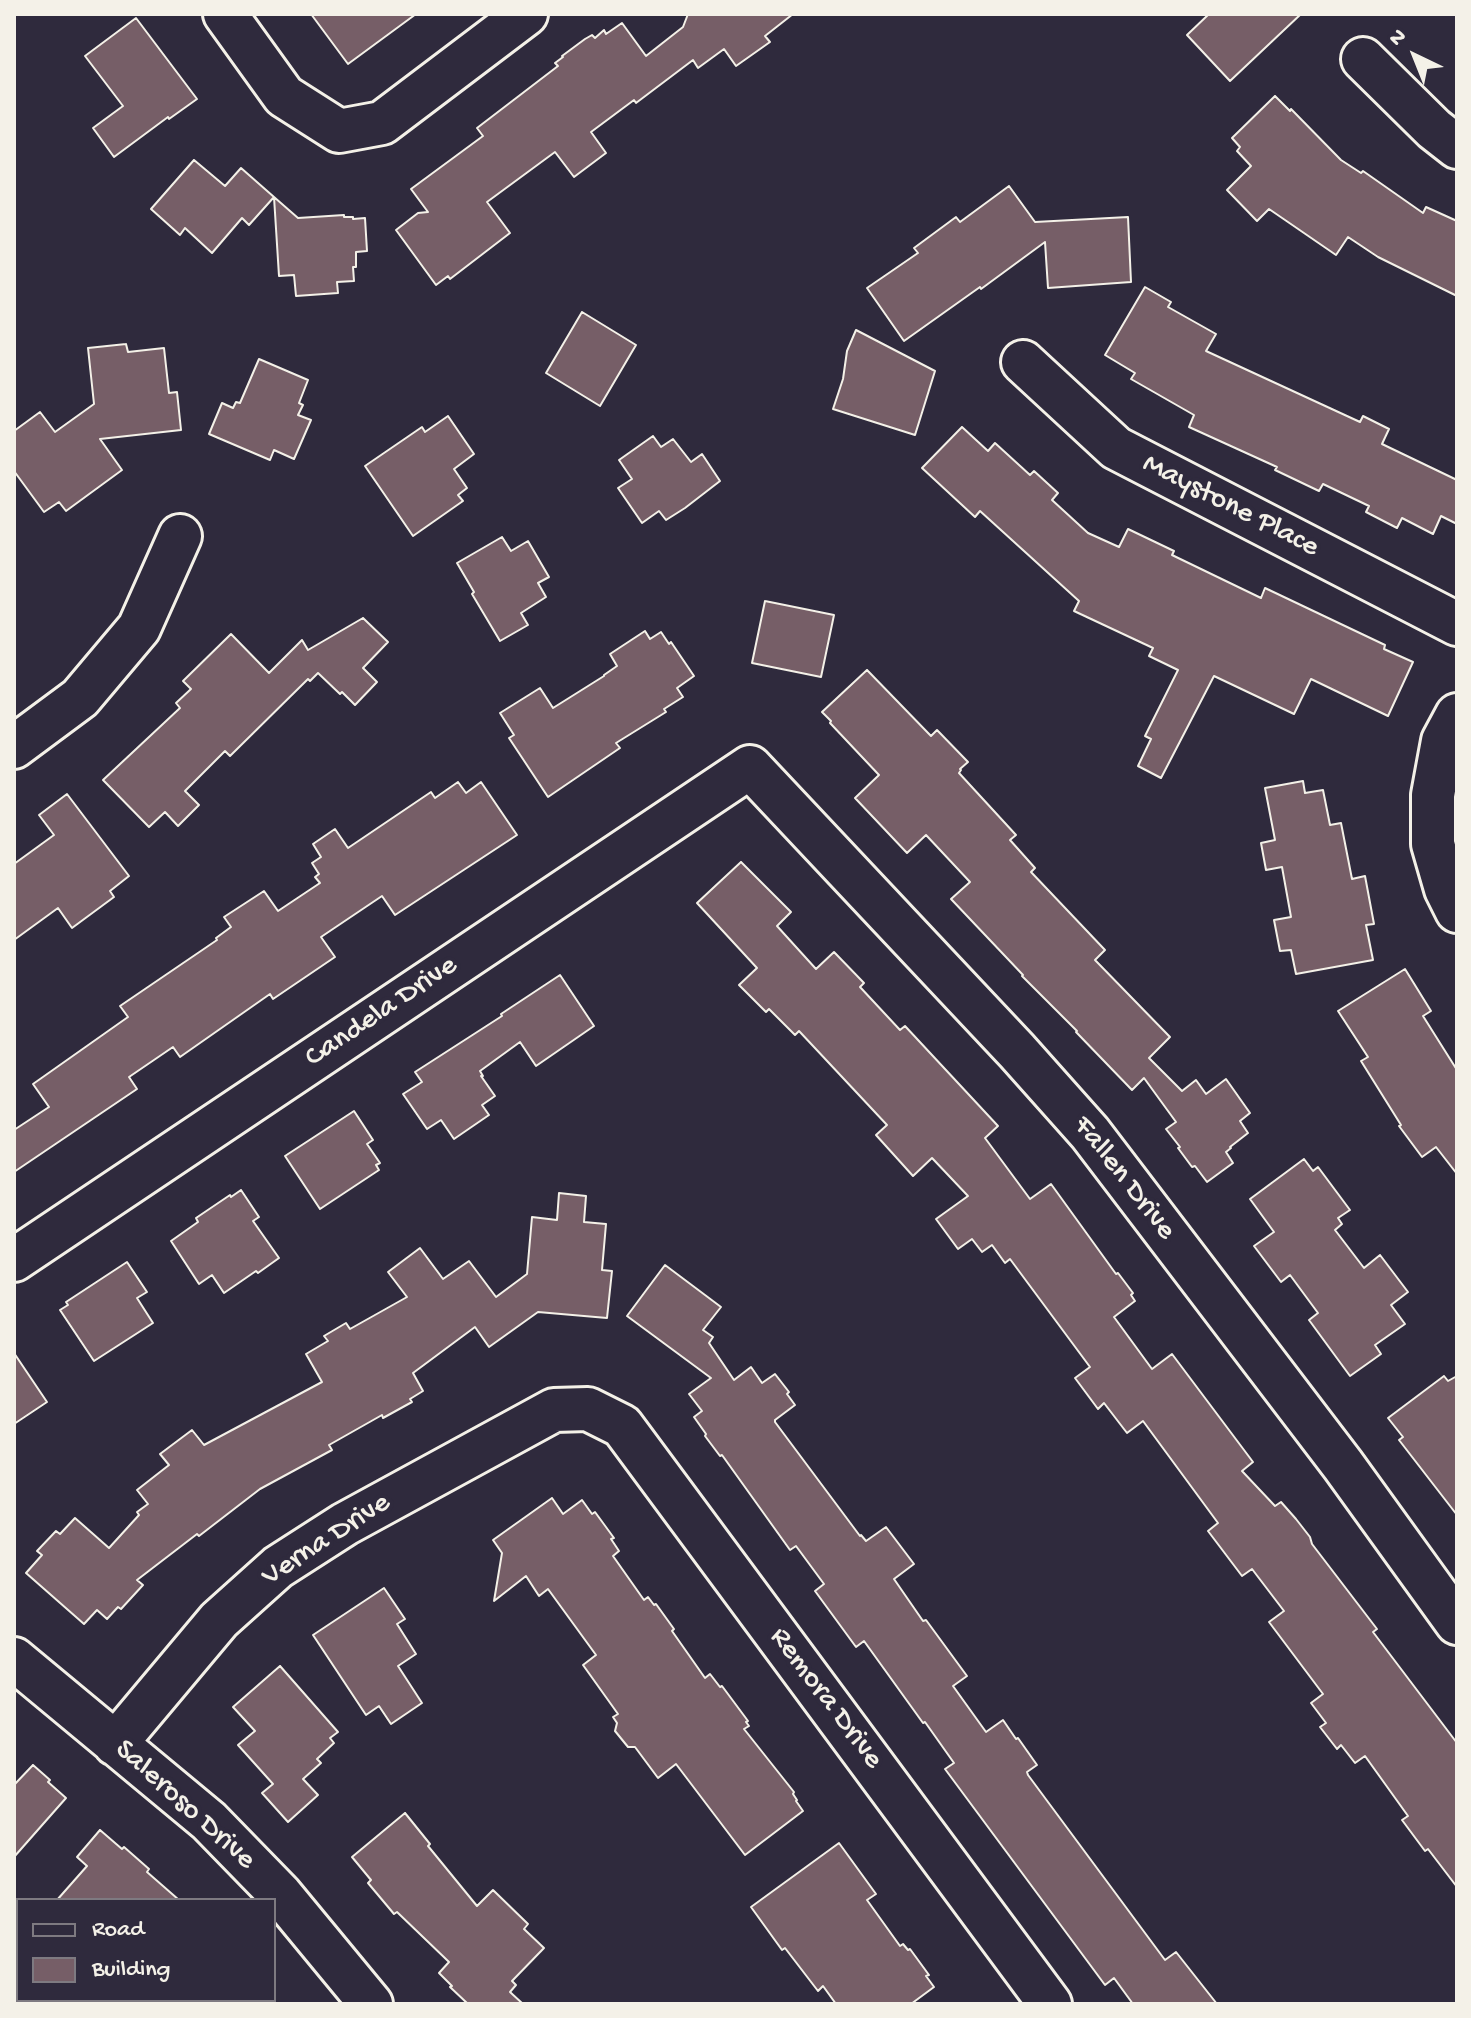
<!DOCTYPE html>
<html>
<head>
<meta charset="utf-8">
<style>
	body { margin:0 }
	#map { position:relative; width:1471px; height:2018px; overflow:hidden; background:#2f2a3d; font-family:"Gochi Hand",sans-serif }
	canvas { display:block }
	.frame { position:absolute; inset:0; border:16px solid #f4f1e8; pointer-events:none }
	.legend { position:absolute; left:16px; top:1898px; width:260px; height:104px; box-sizing:border-box; background:#2f2a3d; border:2px solid #7e7a81; margin:0; padding:10px 14px; list-style:none; font-size:24px; color:#f4f1e8 }
	.legend li { display:flex; align-items:center; gap:16px; height:40px }
	.legend b { width:40px; border:2px solid #7e7a81 }
	.north { position:absolute; left:1375px; top:16px; width:80px; height:80px; -webkit-text-stroke:6px #2f2a3d; paint-order:stroke; rotate:317deg; font-size:22px; font-weight:700; line-height:32px; text-align:center; color:#f4f1e8 }
	.north::after { content:''; display:block; margin:auto; width:28px; height:36px; background:#f4f1e8; clip-path:polygon(50% 0,100% 100%,50% 72%,0 100%) }
</style>
</head>
<body>
<div id="map">
<canvas width="1471" height="2018"></canvas>
<div class="frame"></div>
<ul class="legend">
<li><b style="height:10px;background:#2f2a3d"></b>Road</li>
<li><b style="height:22px;background:#765e67"></b>Building</li>
</ul>
<div class="north">N</div>
</div>
<script>
const c = document.querySelector('canvas').getContext('2d');
c.lineJoin = 'round';
function fillPath(path, color) { c.fillStyle = color; c.fill(path, 'evenodd'); }
const toPath = rows => new Path2D(rows.map(r => 'M' + r).join(''));
function trace(path, color, width, dash) { c.strokeStyle = color; c.lineWidth = width; c.lineCap = dash ? 'butt' : 'round'; c.setLineDash(dash || []); c.stroke(path); }
function drawText(font, color, halo, rows, align = 'center') {
  c.font = font + ' "Gochi Hand",sans-serif'; c.lineWidth = 8; c.setLineDash([]); c.textBaseline = 'middle'; c.strokeStyle = halo; c.fillStyle = color; for (const [text, x, y, turn = 0] of rows) {
    c.save(); c.translate(x, y); c.rotate((+turn || 0) * Math.PI / 180); c.textAlign = isNaN(turn) ? turn : align; if (halo) c.strokeText(text, 0, 0); c.fillText(text, 0, 0); c.restore();
  }
}
const building = toPath([
	[311,14,416,14,348,64,311,14],
	[688,14,793,14,765,36,770,42,736,66,724,49,698,68,693,60,636,103,634,100,591,132,606,153,574,177,555,152,487,202,510,233,450,279,448,276,436,285,396,230,418,213,428,212,411,189,483,136,477,128,558,66,555,63,563,57,562,56,585,39,592,35,595,38,604,30,606,34,622,23,646,56,683,27,688,14],
	[1209,14,1301,14,1230,81,1187,35,1209,14],
	[136,18,197,99,169,119,168,117,114,157,93,128,123,106,85,56,136,18],
	[1275,96,1290,111,1291,109,1341,160,1361,173,1363,171,1423,213,1426,207,1457,221,1457,296,1378,257,1348,237,1336,255,1269,209,1257,221,1227,190,1251,166,1237,151,1240,147,1232,138,1275,96],
	[194,160,225,186,241,168,274,197,249,225,242,218,212,253,185,228,180,235,151,209,194,160],
	[1009,186,1035,222,1128,217,1131,282,1048,288,1045,242,981,289,980,287,904,341,867,288,918,253,914,248,956,217,960,222,1009,186],
	[274,197,298,218,344,215,344,217,353,217,353,219,365,218,367,251,356,252,356,267,353,267,354,281,337,282,338,293,296,296,294,275,279,276,274,197],
	[1145,287,1171,302,1168,307,1216,334,1206,351,1360,422,1363,416,1389,429,1382,444,1457,480,1457,524,1441,516,1433,534,1402,518,1397,528,1366,512,1369,506,1323,484,1319,491,1275,470,1277,467,1189,427,1194,415,1131,379,1135,373,1105,355,1145,287],
	[582,312,636,345,600,406,546,373,582,312],
	[856,330,935,371,915,435,833,409,843,379,847,351,856,330],
	[126,344,128,352,164,348,169,393,177,392,181,430,100,439,122,470,66,511,59,502,44,512,14,471,14,431,40,412,55,432,94,404,88,348,126,344],
	[259,359,308,380,299,403,303,405,298,415,311,420,294,459,274,450,270,460,209,434,222,403,233,408,236,402,240,403,259,359],
	[448,416,474,454,454,469,467,488,458,495,463,501,413,536,365,466,422,427,425,432,448,416],
	[962,427,988,451,995,443,1030,475,1034,471,1058,493,1052,500,1088,533,1119,547,1128,529,1174,551,1172,555,1261,598,1265,588,1385,645,1384,649,1413,662,1388,716,1311,679,1294,714,1214,676,1161,778,1138,766,1151,739,1145,736,1178,670,1149,656,1153,648,1074,611,1079,601,980,511,975,517,922,468,962,427],
	[653,436,661,447,673,439,691,462,702,454,720,481,685,508,666,520,659,511,642,523,618,488,632,479,619,460,653,436],
	[502,537,511,551,528,541,549,577,538,583,546,597,521,613,528,625,500,641,472,594,474,592,457,563,502,537],
	[765,601,834,615,821,677,752,663,765,601],
	[363,618,388,642,363,668,377,682,355,705,342,692,340,694,318,673,310,681,308,679,230,756,225,751,185,791,199,805,178,826,165,812,149,827,103,780,180,708,176,703,191,689,183,681,231,634,269,673,302,640,308,650,363,618],
	[645,631,650,639,661,632,669,644,671,642,694,676,677,688,683,697,664,709,666,712,616,743,620,748,548,797,509,738,514,735,500,713,540,688,553,708,604,676,604,675,617,666,610,654,645,631],
	[867,670,931,736,937,730,968,762,960,769,961,770,959,773,1016,835,1010,840,1035,868,1031,872,1105,950,1095,960,1170,1037,1149,1058,1182,1091,1196,1080,1206,1094,1226,1079,1250,1113,1240,1121,1248,1133,1230,1147,1231,1148,1226,1152,1233,1163,1207,1182,1195,1166,1192,1167,1178,1148,1180,1147,1166,1129,1176,1122,1144,1078,1132,1090,1076,1032,1077,1031,1022,976,1023,975,951,899,970,882,926,835,907,853,855,798,879,775,830,723,831,721,822,712,867,670],
	[1303,781,1305,793,1323,790,1330,825,1341,823,1352,879,1365,876,1374,924,1366,925,1373,960,1296,974,1291,950,1280,951,1274,920,1291,917,1282,867,1266,870,1261,843,1275,840,1265,788,1303,781],
	[458,782,466,793,481,782,517,835,395,915,382,896,321,937,335,957,273,999,270,994,180,1057,173,1047,129,1077,137,1089,14,1172,14,1130,49,1107,33,1084,128,1017,120,1006,217,940,216,938,231,927,224,917,264,891,278,911,320,883,315,877,319,874,312,863,321,857,313,844,335,829,348,848,431,792,435,798,458,782],
	[67,794,129,876,110,891,114,897,72,928,58,908,14,940,14,864,54,835,39,815,67,794],
	[741,862,791,912,777,926,816,969,834,952,864,983,860,987,900,1030,905,1026,998,1126,985,1138,1030,1199,1051,1184,1116,1274,1118,1273,1133,1293,1131,1295,1135,1301,1114,1317,1152,1369,1172,1354,1253,1462,1242,1471,1275,1506,1281,1502,1296,1519,1310,1537,1312,1544,1377,1629,1373,1632,1457,1743,1457,1887,1428,1849,1425,1851,1402,1820,1408,1816,1365,1756,1355,1763,1341,1745,1337,1749,1320,1727,1326,1723,1311,1703,1323,1694,1269,1622,1284,1611,1252,1569,1242,1576,1208,1531,1218,1523,1143,1421,1127,1433,1104,1403,1098,1409,1075,1378,1090,1367,1010,1259,1005,1263,992,1245,982,1252,972,1239,958,1249,936,1219,968,1196,932,1158,913,1176,876,1135,887,1125,799,1031,795,1035,769,1009,766,1012,739,985,757,968,697,903,741,862],
	[1405,969,1431,1011,1423,1016,1457,1070,1457,1174,1436,1147,1422,1157,1399,1126,1401,1125,1361,1061,1368,1057,1338,1011,1405,969],
	[560,975,594,1026,536,1066,520,1042,480,1071,483,1076,481,1076,495,1096,482,1105,489,1115,454,1139,441,1120,427,1129,403,1094,422,1082,415,1072,502,1016,501,1014,560,975],
	[354,1111,373,1140,367,1144,380,1163,376,1165,379,1170,320,1209,285,1156,354,1111],
	[1304,1159,1313,1171,1318,1167,1350,1210,1338,1218,1342,1224,1335,1230,1364,1268,1380,1255,1408,1292,1391,1305,1405,1324,1375,1345,1381,1354,1350,1376,1309,1320,1318,1313,1290,1275,1281,1282,1254,1246,1274,1232,1250,1199,1304,1159],
	[241,1190,259,1217,253,1221,279,1258,258,1273,256,1271,224,1293,212,1275,199,1284,171,1241,198,1222,196,1218,230,1195,231,1197,241,1190],
	[559,1193,586,1196,584,1222,606,1224,602,1270,612,1271,607,1318,538,1312,489,1347,475,1327,413,1373,423,1391,410,1399,412,1402,383,1418,382,1415,329,1445,332,1450,260,1489,199,1536,197,1534,137,1580,143,1585,121,1609,118,1607,107,1619,97,1610,84,1624,26,1573,42,1555,37,1551,56,1531,60,1534,75,1518,109,1548,139,1515,137,1512,148,1504,137,1490,169,1465,160,1454,192,1430,204,1445,322,1382,306,1354,328,1341,324,1336,346,1323,350,1329,407,1297,388,1272,420,1248,443,1279,469,1261,496,1297,527,1274,532,1217,557,1220,559,1193],
	[127,1262,147,1292,137,1298,153,1323,94,1361,60,1310,68,1305,66,1302,127,1262],
	[665,1265,721,1307,703,1330,713,1337,709,1343,734,1380,751,1367,762,1383,775,1374,789,1392,787,1394,795,1405,775,1420,775,1422,860,1536,861,1535,866,1541,886,1527,914,1564,894,1579,923,1621,926,1620,967,1676,953,1686,986,1732,1003,1720,1016,1739,1018,1738,1037,1765,1027,1772,1028,1775,1165,1960,1176,1952,1217,2004,1133,2004,1114,1978,1105,1985,945,1769,954,1763,925,1722,923,1723,864,1641,856,1647,815,1591,824,1584,796,1546,790,1550,722,1455,720,1456,705,1436,706,1434,694,1417,702,1411,689,1394,711,1378,627,1316,665,1265],
	[14,1353,47,1402,14,1424,14,1353],
	[1444,1376,1448,1381,1457,1376,1457,1515,1399,1440,1403,1437,1388,1418,1444,1376],
	[552,1498,563,1514,582,1500,592,1514,595,1512,614,1538,611,1539,619,1551,613,1556,644,1600,648,1597,654,1605,656,1604,674,1629,672,1631,705,1678,710,1674,720,1687,722,1686,748,1721,746,1722,749,1726,744,1729,794,1792,793,1794,797,1800,796,1801,803,1811,745,1855,676,1764,658,1778,635,1747,628,1747,615,1731,617,1723,613,1717,618,1714,583,1665,596,1655,548,1589,539,1596,526,1576,494,1601,502,1553,493,1540,552,1498],
	[384,1588,405,1619,397,1624,416,1654,398,1666,422,1703,391,1724,379,1706,366,1715,313,1635,384,1588],
	[280,1666,338,1732,330,1738,334,1743,317,1759,321,1763,303,1779,318,1795,288,1822,262,1793,273,1784,238,1745,255,1731,233,1707,280,1666],
	[33,1765,50,1780,48,1782,66,1798,14,1857,14,1785,33,1765],
	[405,1813,430,1844,428,1846,477,1906,493,1890,528,1924,524,1929,544,1948,512,1981,516,1985,510,1992,523,2004,468,2004,450,1987,452,1986,439,1973,449,1962,397,1912,394,1914,368,1883,371,1880,352,1857,405,1813],
	[100,1830,122,1849,124,1847,149,1869,147,1872,179,1900,57,1900,87,1866,77,1857,100,1830],
	[839,1843,876,1894,867,1900,900,1946,903,1944,908,1950,910,1949,929,1975,926,1976,934,1987,911,2004,836,2004,823,1986,818,1991,785,1948,782,1950,751,1907,839,1843]
]);
fillPath(building, '#765e67');
trace(building, '#f4f1e8', 2);
const minor = toPath([
	[225,14,284,96,339,131,382,123,526,14],
	[1363,59,1434,129,1457,147],
	[1023,362,1116,448,1457,624],
	[1457,715,1443,741,1433,795,1433,844,1446,889,1457,911],
	[14,747,80,698,139,628,180,536],
	[14,1260,750,767,1017,1051,1090,1133,1343,1465,1457,1623],
	[14,1659,209,1821,281,1895,371,2004],
	[115,1744,219,1620,278,1567,345,1524,554,1410,588,1409,622,1426,1050,2004]
]);
trace(minor, '#f4f1e8', 48);
trace(minor, '#2f2a3d', 42);
drawText('30px', '#f4f1e8', '#2f2a3d', [
	["Maystone Place",1230,507,27],
	["Candela Drive",382,1013,-34],
	["Fallen Drive",1123,1179,52],
	["Verna Drive",327,1541,-33],
	["Remora Drive",825,1699,53],
	["Saleroso Drive",184,1806,42]
]);
</script>
</body>
</html>
